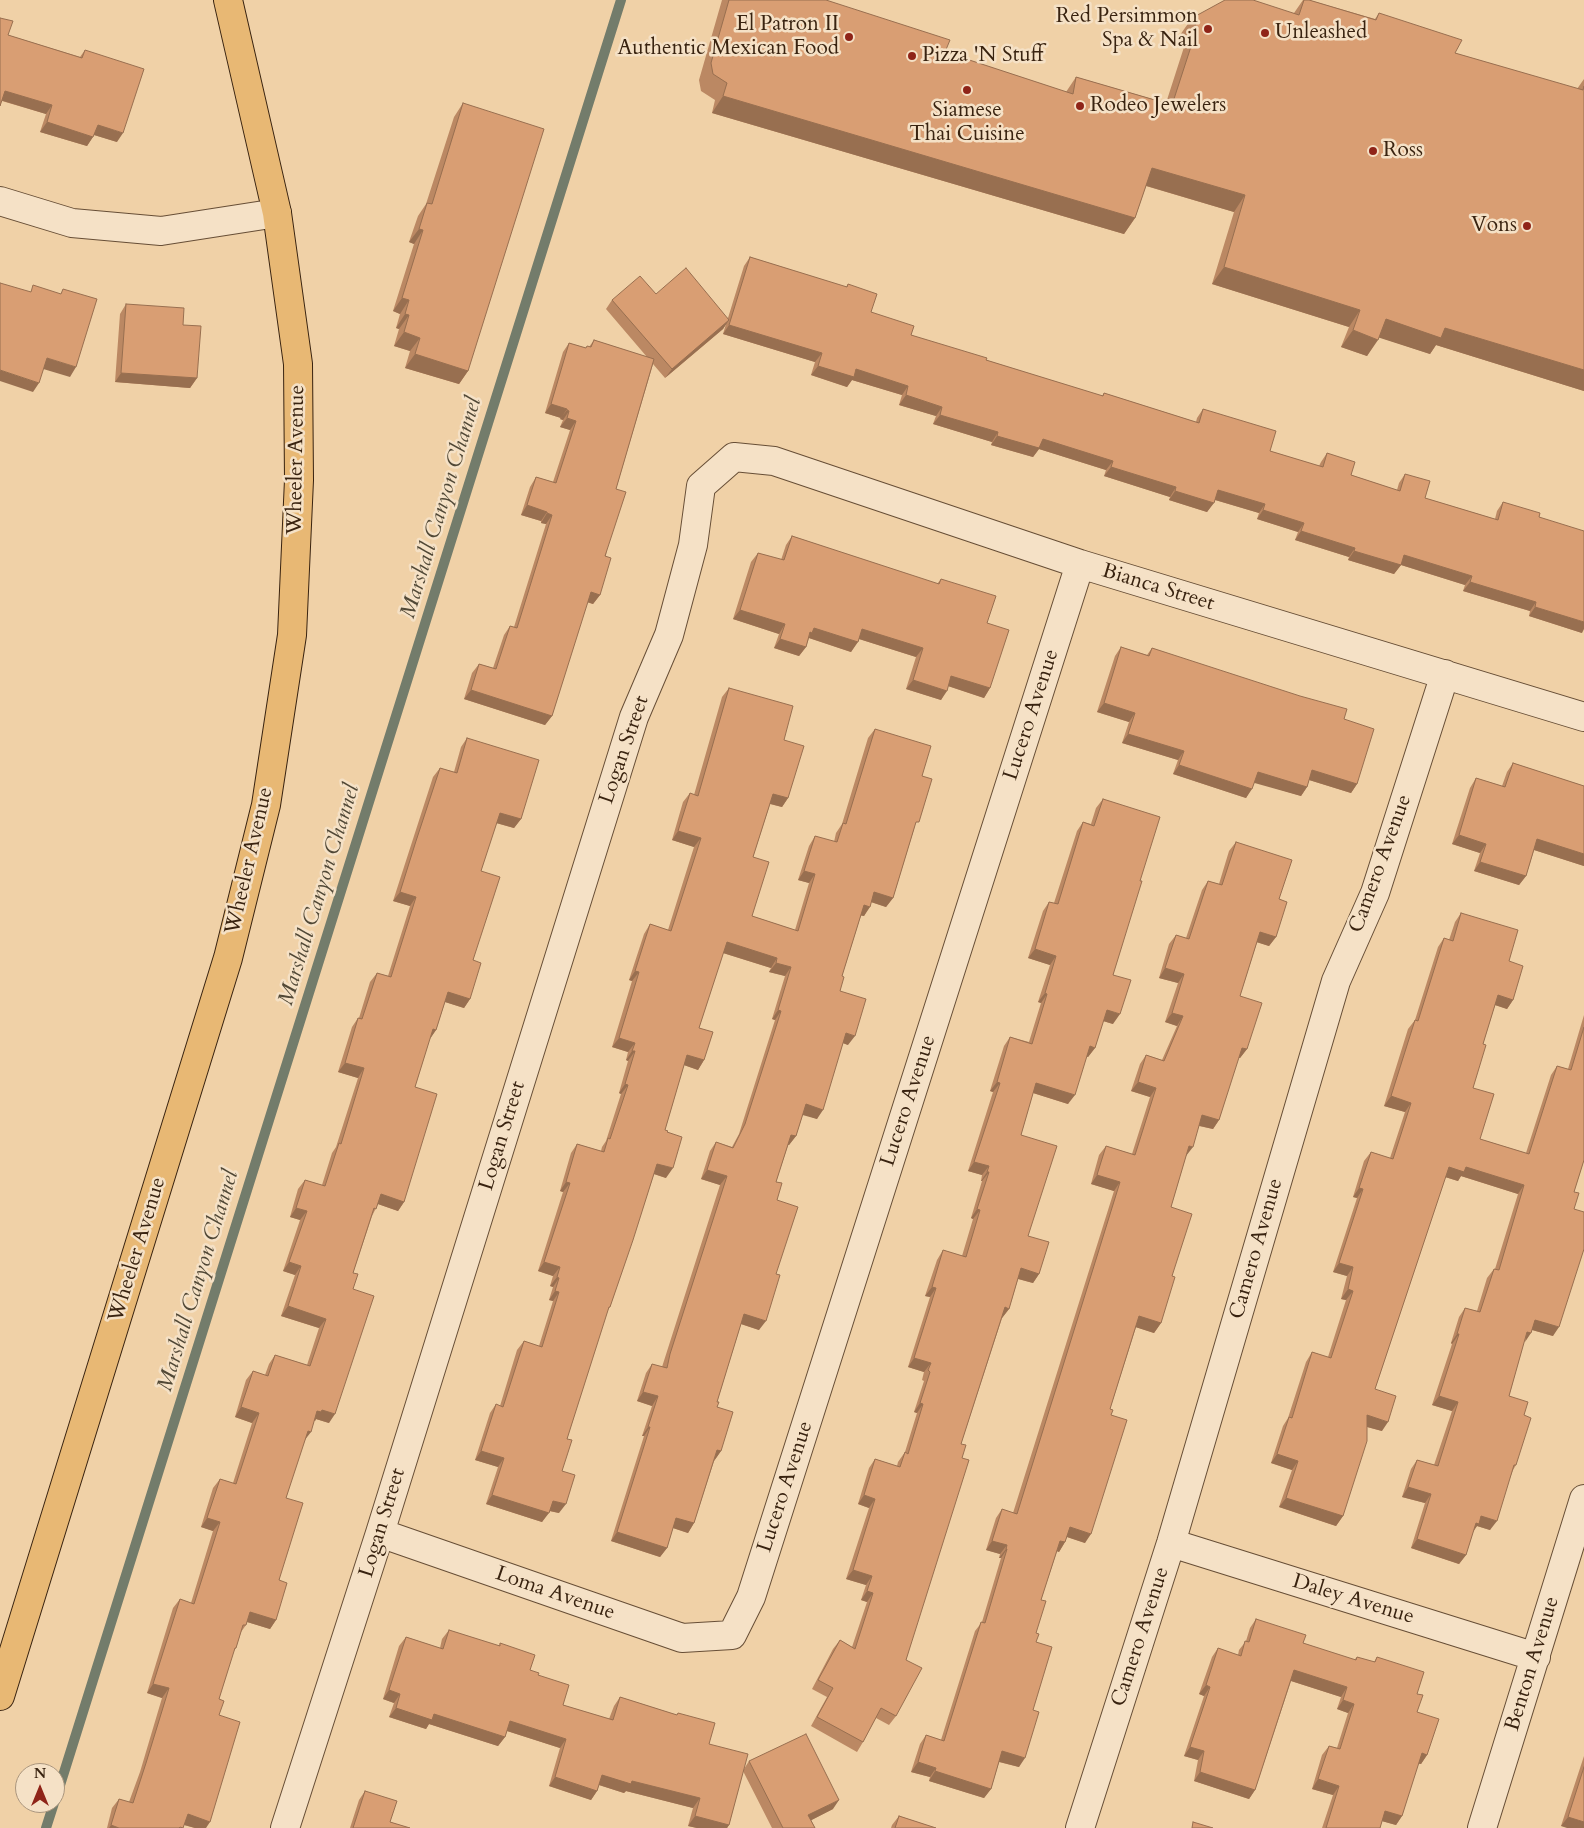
<!DOCTYPE html>
<html>
<head>
<meta charset="utf-8">
<style>
	body { margin:0 }
	#map { position:relative; width:1584px; height:1828px; overflow:hidden; background:#f0d1a7; font-family:Cardo,serif }
	canvas { display:block }
	.north { position:absolute; left:15px; top:1763px; width:50px; height:50px; box-sizing:border-box; background:#f5e1c6; border:1px solid #aa957d; border-radius:50%; rotate:0deg; font-size:14px; font-weight:700; line-height:20px; text-align:center; color:#392310 }
	.north::after { content:''; display:block; margin:auto; width:18px; height:22px; background:#8f2418; clip-path:polygon(50% 0,100% 100%,50% 72%,0 100%) }
</style>
</head>
<body>
<div id="map">
<canvas width="1584" height="1828"></canvas>
<div class="north">N</div>
</div>
<script>
const c = document.querySelector('canvas').getContext('2d');
c.lineJoin = 'round';
const toPath = rows => new Path2D(rows.map(r => 'M' + r).join(''));
function trace(path, color, width, dash) { c.strokeStyle = color; c.lineWidth = width; c.lineCap = dash ? 'butt' : 'round'; c.setLineDash(dash || []); c.stroke(path); }
function fillPath(path, color) { c.fillStyle = color; c.fill(path, 'evenodd'); }
function drawText(font, color, halo, rows, align = 'center') {
  c.font = font + ' Cardo,serif'; c.lineWidth = 5; c.setLineDash([]); c.textBaseline = 'middle'; c.strokeStyle = halo; c.fillStyle = color; for (const [text, x, y, turn = 0] of rows) {
    c.save(); c.translate(x, y); c.rotate((+turn || 0) * Math.PI / 180); c.textAlign = isNaN(turn) ? turn : align; if (halo) c.strokeText(text, 0, 0); c.fillText(text, 0, 0); c.restore();
  }
}
trace(toPath([
	[55,1801,621,0],
	[46,1828,54,1803]
]), '#737c6b', 10);
const minor = toPath([
	[0,201,72,223,161,231,277,213],
	[380,1533,682,1638,732,1635,751,1597,1080,564],
	[1171,1543,1536,1657],
	[285,1828,380,1533,634,717,669,635,693,545,701,486,734,457,774,461,1080,564,1584,717],
	[1080,1828,1171,1543,1336,981,1375,893,1445,674],
	[1482,1828,1584,1499]
]);
const major = toPath([
	[0,1696,228,958,266,805,292,635,299,480,298,364,277,213,228,0]
]);
trace(minor, '#674e36', 30);
trace(major, '#392310', 30);
trace(minor, '#f5e1c6', 28);
trace(major, '#e8b874', 28);
fillPath(toPath([
	[722,0,826,0,945,52,1066,92,1076,77,1166,103,1185,44,1180,35,1192,18,1294,13,1303,0,1309,0,1375,19,1379,13,1455,53,1577,89,1584,79,1584,391,1436,345,1430,354,1379,337,1367,356,1341,347,1349,327,1212,284,1234,212,1146,186,1135,218,1124,234,712,113,715,100,701,91,699,80],
	[8,35,80,57,85,50,117,142,94,135,87,146,40,132,46,114,2,101],
	[463,103,468,371,459,384,405,368,410,351,394,346,399,329,396,328,400,314,393,311,414,244,409,242,418,216,426,204,454,117],
	[750,257,846,287,848,284,871,312,911,335,986,360,1102,396,1104,393,1196,422,1197,418,1203,409,1270,451,1319,466,1321,462,1327,453,1351,475,1397,490,1399,483,1405,474,1425,498,1495,519,1497,511,1503,502,1539,517,1582,633,1529,616,1530,611,1463,591,1465,585,1401,565,1394,574,1348,560,1349,557,1295,540,1298,532,1257,519,1259,513,1215,500,1207,512,1169,500,1170,497,1104,476,1106,470,1039,449,1033,457,991,445,992,442,933,424,936,416,899,405,902,395,852,380,847,387,811,375,815,362,723,334,726,324,723,329,665,378,653,364,616,489,600,595,593,604,587,602,552,716,545,725,464,699,472,673,479,664,493,668,504,635,510,626,514,627,546,524,541,523,541,521,521,515,530,487,536,477,553,482,570,430,560,427,563,420,560,419,561,418,545,413,563,352,569,343,586,348,589,347,594,340,647,357,606,309,612,300,656,294,728,318,744,266],
	[126,304,183,325,197,378,190,388,115,382,120,314],
	[792,536,937,584,941,579,987,623,990,688,984,698,948,686,941,700,906,689,916,657,859,639,851,652,809,638,806,647,799,656,774,648,779,634,733,619,751,562,758,553,781,560,786,545],
	[1121,647,1147,655,1152,648,1344,719,1357,784,1351,793,1309,780,1307,787,1301,796,1255,782,1246,798,1173,774,1178,760,1122,743,1129,722,1097,712,1115,656],
	[729,688,784,740,788,798,782,807,770,804,753,857,752,916,795,930,809,883,798,880,809,846,815,836,834,842,836,833,842,824,868,738,875,729,922,776,914,829,893,898,886,907,871,902,864,916,861,915,842,976,840,991,848,1045,843,1043,817,1119,803,1114,796,1136,789,1145,788,1145,776,1182,776,1274,759,1330,741,1324,717,1402,721,1451,714,1461,694,1523,688,1533,673,1528,667,1548,660,1557,611,1541,644,1436,642,1436,652,1406,637,1401,646,1373,652,1364,662,1367,720,1185,701,1179,710,1151,716,1142,732,1147,739,1134,775,1020,772,1019,785,976,769,972,771,968,723,953,699,1028,704,1060,698,1070,684,1065,665,1130,666,1178,654,1174,610,1307,607,1311,567,1439,562,1471,559,1513,549,1511,542,1522,486,1504,498,1467,475,1460,490,1413,496,1404,500,1406,517,1350,524,1341,539,1346,553,1301,549,1300,553,1287,550,1286,553,1276,538,1271,563,1192,560,1191,571,1153,577,1144,601,1151,602,1147,606,1141,621,1094,619,1093,628,1061,626,1060,628,1052,612,1047,632,981,629,980,644,934,650,924,668,930,694,847,672,840,683,802,690,793,694,795,722,697],
	[467,738,521,819,514,828,496,823,481,871,470,999,464,1008,445,1002,436,1030,430,1038,415,1087,404,1202,398,1211,378,1204,372,1216,353,1273,353,1289,329,1423,316,1419,315,1421,314,1421,304,1441,286,1498,276,1620,270,1629,247,1622,246,1625,241,1632,236,1648,233,1652,219,1699,219,1715,206,1828,195,1828,184,1825,183,1828,107,1828,112,1808,119,1799,129,1802,140,1772,162,1698,147,1693,173,1608,180,1599,191,1603,213,1531,201,1527,213,1488,220,1479,233,1483,252,1423,235,1417,246,1380,253,1371,265,1375,269,1364,275,1355,307,1365,319,1328,281,1316,295,1275,283,1271,300,1220,290,1217,298,1189,305,1180,322,1185,332,1153,336,1147,358,1078,338,1072,352,1027,358,1018,359,1018,370,982,377,973,388,976,410,906,393,901,433,777,440,768,454,772,461,747],
	[1513,763,1584,786,1584,866,1534,850,1526,876,1519,885,1474,871,1480,853,1452,844,1470,788,1476,778,1502,786,1507,772],
	[1103,799,1140,881,1113,975,1113,1024,1103,1021,1095,1048,1088,1057,1086,1056,1068,1104,1033,1093,1021,1135,1028,1236,1039,1274,1033,1283,1018,1279,1009,1309,1002,1318,961,1444,962,1458,906,1660,896,1716,889,1725,876,1718,863,1742,857,1752,811,1726,827,1697,812,1689,833,1649,840,1640,852,1647,867,1602,861,1600,866,1585,846,1579,869,1508,858,1504,869,1468,875,1459,897,1466,898,1462,905,1452,917,1413,914,1412,924,1381,922,1380,924,1372,908,1367,930,1297,925,1296,937,1260,943,1250,962,1256,973,1219,971,1218,982,1181,981,1181,982,1175,968,1171,993,1092,990,1091,1004,1046,1010,1037,1029,1042,1041,1003,1038,1002,1050,965,1028,958,1043,911,1049,902,1054,903,1077,831,1083,822,1091,824,1096,808],
	[1236,842,1279,899,1276,937,1269,946,1257,942,1240,996,1247,1049,1240,1058,1238,1058,1219,1120,1213,1129,1199,1126,1186,1156,1171,1207,1172,1276,1161,1323,1154,1333,1136,1327,1110,1409,1111,1415,1085,1543,1067,1537,1065,1542,1059,1552,1057,1551,1041,1600,1036,1633,1033,1710,1019,1767,999,1762,991,1789,984,1798,929,1781,930,1777,911,1772,920,1744,926,1735,941,1740,975,1631,982,1622,1001,1558,999,1558,1000,1554,986,1550,996,1518,1002,1509,1013,1513,1114,1191,1091,1184,1099,1155,1106,1146,1132,1154,1150,1097,1131,1091,1140,1064,1146,1055,1162,1060,1177,1026,1165,1022,1178,983,1159,978,1169,944,1176,935,1186,938,1202,890,1208,881,1219,884,1229,851],
	[1461,913,1509,961,1513,1000,1507,1009,1495,1005,1483,1044,1473,1088,1480,1139,1526,1153,1551,1075,1557,1066,1568,1069,1584,1015,1584,1160,1574,1192,1574,1209,1553,1336,1532,1330,1524,1342,1509,1396,1524,1415,1516,1465,1513,1470,1490,1530,1477,1526,1473,1532,1466,1555,1459,1564,1411,1548,1425,1503,1402,1497,1411,1469,1417,1460,1434,1465,1452,1411,1432,1405,1452,1344,1451,1343,1459,1317,1465,1308,1477,1311,1487,1278,1494,1269,1495,1269,1518,1194,1461,1176,1458,1181,1445,1177,1375,1389,1382,1431,1367,1427,1343,1516,1336,1526,1279,1507,1292,1470,1271,1463,1283,1426,1288,1418,1306,1362,1312,1352,1328,1357,1346,1300,1341,1299,1347,1276,1333,1272,1357,1198,1353,1197,1364,1161,1371,1152,1390,1158,1405,1112,1384,1106,1408,1029,1415,1020,1438,947,1444,938,1449,940,1455,922],
	[1256,1619,1303,1643,1354,1660,1357,1657,1374,1662,1377,1657,1417,1694,1417,1712,1427,1755,1421,1764,1418,1764,1402,1816,1396,1825,1382,1821,1380,1828,1322,1828,1333,1795,1312,1789,1322,1755,1329,1746,1337,1748,1348,1713,1337,1709,1341,1697,1291,1681,1255,1790,1249,1799,1194,1781,1198,1760,1184,1756,1204,1696,1199,1694,1212,1657,1218,1648,1238,1655,1239,1650,1246,1641,1250,1628],
	[449,1630,499,1646,500,1643,530,1670,538,1675,563,1705,609,1719,614,1706,620,1697,677,1715,678,1713,709,1744,744,1769,749,1761,833,1809,811,1820,815,1828,772,1828,743,1771,729,1825,727,1828,697,1828,688,1826,693,1808,626,1791,624,1793,599,1785,597,1791,591,1800,549,1786,560,1748,507,1731,505,1737,498,1746,429,1724,426,1729,389,1717,394,1703,383,1699,399,1646,406,1637,440,1648,442,1639],
	[1584,1756,1584,1828,1561,1826],
	[365,1791,390,1822,410,1828,350,1828,359,1800],
	[899,1816,936,1828,891,1828,892,1825]
]), '#bb8863');
fillPath(toPath([
	[5,91,52,105,46,114,0,100],
	[723,96,1135,218,1124,234,712,113],
	[47,122,93,137,87,146,40,132],
	[98,125,123,133,117,142,91,134],
	[1152,168,1245,195,1234,212,1140,184],
	[419,229,423,230,414,244,409,242],
	[1224,267,1360,310,1349,327,1212,284],
	[402,298,409,300,400,314,393,311],
	[405,314,409,315,399,329,396,328],
	[1386,319,1445,328,1584,370,1584,391,1436,345,1430,354,1374,336],
	[729,320,723,329,665,378,672,369],
	[729,325,822,353,815,362,723,334],
	[1353,330,1378,340,1367,356,1341,347],
	[404,332,420,338,410,351,394,346],
	[415,354,468,371,459,384,405,368],
	[47,358,76,367,70,377,40,368],
	[818,366,856,369,908,386,902,395,852,380,847,387,811,375],
	[0,370,39,383,33,392,0,381],
	[121,373,197,378,190,388,115,382],
	[906,395,942,407,936,416,899,405],
	[551,404,567,409,561,418,545,413],
	[567,410,569,411,563,420,560,419],
	[940,415,998,432,992,442,933,424],
	[567,418,576,421,570,430,560,427],
	[997,436,1043,439,1113,461,1106,470,1039,449,1033,457,991,445],
	[1111,467,1176,487,1170,497,1104,476],
	[1218,490,1265,504,1259,513,1212,499],
	[1175,491,1214,503,1207,512,1169,500],
	[527,505,547,512,541,521,521,515],
	[1263,510,1304,523,1298,532,1257,519],
	[547,513,552,515,546,524,541,523],
	[1301,531,1355,548,1349,557,1295,540],
	[1354,551,1401,565,1394,574,1348,560],
	[1404,555,1472,576,1465,585,1398,564],
	[1470,582,1536,602,1530,611,1463,591],
	[591,592,600,595,593,604,584,601],
	[1535,607,1584,622,1584,629,1582,633,1529,616],
	[740,610,785,624,779,634,733,619],
	[814,628,858,642,851,652,809,638,810,632],
	[862,629,923,648,916,657,856,638],
	[780,639,806,647,799,656,774,648],
	[951,676,990,688,984,698,945,685],
	[913,680,947,691,941,700,906,689],
	[471,690,552,716,545,725,464,699],
	[1104,703,1135,713,1129,722,1097,712],
	[1128,734,1184,751,1178,760,1122,743],
	[1179,765,1252,789,1246,798,1173,774],
	[1312,770,1357,784,1351,793,1306,779],
	[1258,772,1307,787,1301,796,1251,782],
	[773,794,788,798,782,807,767,803],
	[500,813,521,819,514,828,493,822],
	[678,831,701,838,694,847,672,840],
	[1459,835,1486,844,1480,853,1452,844],
	[1537,839,1584,854,1584,866,1531,849],
	[1480,862,1526,876,1519,885,1474,871],
	[804,871,815,874,809,883,798,880],
	[400,892,416,897,410,906,393,901],
	[874,892,893,898,886,907,868,901],
	[864,905,870,907,864,916,857,915],
	[1260,932,1276,937,1269,946,1253,941],
	[727,942,777,958,771,968,720,952],
	[1035,949,1056,956,1050,965,1028,958],
	[776,963,791,967,785,976,769,972],
	[1165,968,1184,974,1178,983,1159,978],
	[635,971,639,972,632,981,629,980],
	[448,992,470,999,464,1008,442,1001],
	[1045,993,1047,994,1041,1003,1038,1002],
	[1498,995,1513,1000,1507,1009,1492,1004],
	[778,1010,781,1011,775,1020,772,1019],
	[1107,1010,1120,1014,1113,1024,1100,1020],
	[1172,1013,1183,1016,1177,1026,1165,1022],
	[433,1029,436,1030,430,1039],
	[846,1033,855,1036,848,1045,840,1042],
	[619,1038,635,1043,628,1052,612,1047],
	[1090,1046,1095,1048,1088,1057,1083,1055],
	[1242,1048,1247,1049,1240,1058,1235,1057],
	[632,1051,635,1051,628,1061,626,1060],
	[687,1055,704,1060,698,1070,681,1064],
	[345,1063,364,1068,358,1078,338,1072],
	[997,1082,1000,1083,993,1092,990,1091],
	[1138,1082,1156,1088,1150,1097,1131,1091],
	[1036,1083,1075,1095,1068,1104,1030,1092],
	[625,1084,628,1085,621,1094,619,1093],
	[1391,1096,1411,1103,1405,1112,1384,1106],
	[806,1104,823,1110,817,1119,799,1114],
	[1202,1115,1219,1120,1213,1129,1196,1125],
	[791,1135,796,1136,789,1145,785,1144],
	[1189,1146,1193,1147,1186,1156],
	[974,1162,989,1166,982,1175,968,1171],
	[657,1164,673,1168,666,1178,651,1173],
	[1449,1167,1466,1167,1524,1185,1518,1194,1461,1176,1458,1181,1442,1176],
	[707,1170,727,1176,720,1185,701,1179],
	[987,1172,989,1172,982,1181,981,1181],
	[1097,1175,1120,1182,1114,1191,1091,1184],
	[566,1182,570,1183,563,1192,560,1191],
	[1359,1188,1363,1189,1357,1198,1353,1197],
	[381,1194,404,1202,398,1211,375,1203],
	[296,1208,307,1211,300,1220,290,1217],
	[977,1209,980,1210,973,1219,971,1218],
	[289,1262,301,1266,295,1275,283,1271],
	[544,1262,560,1267,553,1276,538,1271],
	[1339,1263,1353,1267,1347,1276,1333,1272],
	[1021,1268,1039,1274,1033,1283,1015,1278],
	[557,1277,559,1278,553,1287,550,1286],
	[932,1287,936,1288,930,1297,925,1296],
	[1348,1289,1353,1291,1346,1300,1341,1299],
	[555,1291,559,1292,553,1301,549,1300],
	[288,1306,326,1319,319,1328,281,1316],
	[1005,1307,1009,1309,1002,1318,998,1317],
	[744,1314,766,1321,759,1330,738,1323],
	[1139,1316,1161,1323,1154,1333,1132,1326],
	[1535,1320,1559,1327,1553,1336,1529,1329],
	[1527,1332,1531,1333,1525,1342],
	[1457,1334,1459,1334,1452,1344,1451,1343],
	[914,1358,931,1363,924,1372,908,1367],
	[643,1392,658,1396,652,1406,637,1401],
	[1439,1396,1458,1402,1452,1411,1432,1405],
	[920,1403,923,1404,917,1413,914,1412],
	[241,1407,259,1413,252,1423,235,1417],
	[322,1410,335,1414,329,1423,316,1419,315,1421,311,1420,317,1411],
	[1367,1415,1388,1422,1382,1431,1360,1425],
	[648,1427,650,1427,644,1436,642,1436],
	[308,1431,311,1432,304,1441],
	[717,1450,721,1451,714,1461],
	[481,1451,504,1458,498,1467,475,1460],
	[1277,1454,1298,1461,1292,1470,1271,1463],
	[1408,1487,1431,1494,1425,1503,1402,1497],
	[492,1495,549,1513,542,1522,486,1504],
	[864,1495,875,1499,869,1508,858,1504],
	[1286,1498,1343,1516,1336,1526,1279,1507],
	[553,1501,566,1504,559,1513,546,1510],
	[1481,1516,1497,1521,1490,1530,1477,1526,1472,1533,1469,1532],
	[207,1518,220,1522,213,1531,201,1527],
	[676,1518,694,1523,688,1533,670,1527],
	[1070,1527,1091,1534,1085,1543,1064,1536],
	[617,1532,667,1548,660,1557,611,1541],
	[1417,1539,1466,1555,1459,1564,1411,1548],
	[992,1541,1007,1545,1000,1554,986,1550],
	[1060,1541,1065,1542,1059,1552,1054,1550],
	[1006,1549,1007,1549,1001,1558,999,1558],
	[853,1570,872,1576,866,1585,846,1579],
	[867,1591,873,1593,867,1602,861,1600],
	[250,1612,276,1620,270,1629,244,1621],
	[1294,1670,1347,1687,1341,1697,1288,1680],
	[153,1684,169,1688,162,1698,147,1693],
	[1206,1685,1210,1687,1204,1696,1199,1694],
	[389,1690,400,1694,394,1703,383,1699],
	[1343,1700,1354,1704,1348,1713,1337,1709],
	[396,1708,434,1714,505,1737,498,1746,429,1724,426,1729,389,1717],
	[510,1721,566,1739,560,1748,504,1730],
	[1190,1747,1204,1751,1198,1760,1184,1756],
	[1002,1751,1025,1758,1019,1767,996,1761],
	[1422,1753,1427,1755,1421,1764,1415,1762],
	[918,1762,936,1768,930,1777,911,1772],
	[935,1771,991,1789,984,1798,929,1781],
	[1200,1772,1255,1790,1249,1799,1194,1781],
	[602,1775,632,1781,700,1798,693,1808,626,1791,624,1793,596,1784],
	[555,1777,597,1791,591,1800,549,1786],
	[1318,1779,1339,1786,1333,1795,1312,1789],
	[839,1800,833,1809,802,1825,808,1815],
	[1385,1811,1402,1816,1396,1825,1378,1820],
	[188,1814,210,1822,206,1828,195,1828,181,1824],
	[695,1816,729,1825,727,1828,697,1828,688,1826],
	[1568,1817,1584,1822,1584,1828,1567,1828,1561,1826],
	[111,1825,119,1828,109,1828]
]), '#986f50');
const building = toPath([
	[729,0,826,0,950,40,945,52,1073,94,1076,77,1172,105,1197,28,1192,18,1225,0,1253,0,1299,15,1304,0,1309,0,1376,20,1379,13,1462,40,1455,53,1583,90,1584,86,1584,370,1445,328,1441,338,1386,319,1378,340,1353,330,1360,310,1224,267,1245,195,1152,168,1135,218,723,96,727,83,713,74,711,63,729,0],
	[0,18,13,21,8,35,82,58,85,50,144,69,123,133,98,125,93,137,47,122,52,105,5,91,0,106,0,18],
	[463,103,544,129,468,371,415,354,420,338,404,332,409,315,405,314,409,300,402,298,423,230,419,229,427,203,432,204,463,103],
	[750,257,847,287,848,284,877,294,871,312,914,326,911,335,987,358,986,360,1103,396,1104,393,1199,423,1203,409,1276,431,1270,451,1323,467,1327,453,1355,462,1351,475,1400,491,1405,474,1430,481,1425,498,1498,520,1503,502,1540,513,1539,517,1584,531,1584,622,1535,607,1536,602,1470,582,1472,576,1404,555,1401,565,1354,551,1355,548,1301,531,1304,523,1263,510,1265,504,1218,490,1214,503,1175,491,1176,487,1111,467,1113,461,1043,439,1039,448,997,436,998,432,940,415,942,407,906,395,908,386,856,369,854,377,818,366,822,353,729,325,750,257],
	[686,268,729,320,672,369,612,300,640,276,656,294,686,268],
	[0,283,31,292,33,285,61,294,63,289,97,299,76,367,47,358,39,383,0,370,0,283],
	[126,304,184,308,183,325,201,326,197,378,121,373,126,304],
	[594,340,654,359,616,489,626,492,605,556,611,558,600,595,591,592,552,716,471,690,479,664,496,669,510,626,517,628,552,515,547,513,547,512,527,505,536,477,556,483,576,421,567,418,569,411,567,410,567,409,551,404,569,343,586,348,587,346,591,347,594,340],
	[792,536,939,584,941,579,996,596,987,623,1009,630,990,688,951,676,947,691,913,680,923,648,862,629,858,642,814,628,812,633,810,632,806,647,780,639,785,624,740,610,758,553,784,560,792,536],
	[1121,647,1149,656,1152,648,1300,696,1347,709,1344,719,1374,729,1357,784,1312,770,1307,787,1258,772,1252,789,1179,765,1184,751,1128,734,1135,713,1104,703,1121,647],
	[729,688,793,706,784,740,804,746,788,798,773,794,753,857,769,862,752,916,798,931,815,874,804,871,815,836,837,842,843,823,846,824,875,729,931,746,922,776,932,779,919,822,916,822,893,898,874,892,870,907,864,905,842,976,844,977,840,991,866,999,855,1036,846,1033,823,1110,806,1104,796,1136,791,1135,776,1182,782,1183,777,1200,798,1207,776,1274,780,1275,766,1321,744,1314,717,1402,719,1402,717,1407,733,1412,721,1451,717,1450,694,1523,676,1518,667,1548,617,1532,650,1427,648,1427,658,1396,643,1392,652,1364,667,1368,670,1354,727,1176,707,1170,716,1142,733,1148,745,1124,781,1011,778,1010,791,967,776,963,777,958,727,942,699,1028,713,1032,704,1060,687,1055,665,1130,668,1131,667,1132,682,1137,673,1168,657,1164,633,1240,610,1307,609,1307,567,1439,572,1440,562,1471,575,1475,566,1504,553,1501,549,1513,492,1495,504,1458,481,1451,496,1404,503,1407,524,1341,542,1347,559,1292,555,1291,559,1278,557,1277,560,1267,544,1262,570,1183,566,1182,577,1144,604,1152,608,1138,610,1139,628,1085,625,1084,635,1051,632,1051,635,1043,619,1038,639,972,635,971,650,924,671,931,701,838,678,831,690,793,698,796,729,688],
	[467,738,539,760,521,819,500,813,481,871,500,877,473,960,481,963,470,999,448,992,436,1030,433,1029,415,1087,437,1094,404,1202,381,1194,376,1209,374,1208,353,1273,358,1274,353,1289,374,1296,335,1414,322,1410,321,1412,317,1411,311,1432,308,1431,286,1498,303,1503,279,1580,287,1583,276,1620,250,1612,246,1625,243,1625,236,1648,235,1648,219,1699,224,1701,219,1715,240,1722,210,1822,188,1814,183,1828,180,1827,179,1828,119,1828,111,1825,119,1799,133,1803,146,1763,169,1688,153,1684,180,1599,194,1604,220,1522,207,1518,220,1479,236,1484,259,1413,241,1407,253,1371,268,1376,275,1355,310,1366,326,1319,288,1306,301,1266,289,1262,307,1211,296,1208,305,1180,325,1186,339,1143,341,1144,364,1068,345,1063,358,1018,362,1019,377,973,391,977,416,897,400,892,416,841,440,768,457,773,467,738],
	[1513,763,1584,786,1584,854,1537,839,1526,876,1480,862,1486,844,1459,835,1476,778,1505,787,1513,763],
	[1103,799,1160,817,1140,881,1142,881,1113,975,1131,980,1120,1014,1107,1010,1095,1048,1090,1046,1075,1095,1036,1083,1021,1135,1057,1146,1028,1236,1049,1242,1039,1274,1021,1268,1009,1309,1005,1307,961,1444,966,1445,962,1458,969,1460,906,1660,922,1668,896,1716,881,1708,863,1742,817,1717,833,1688,818,1680,840,1640,855,1649,873,1593,867,1591,872,1576,853,1570,875,1499,864,1495,875,1459,900,1467,905,1452,908,1454,923,1404,920,1403,930,1372,928,1370,931,1363,914,1358,936,1288,932,1287,943,1250,966,1257,980,1210,977,1209,989,1172,987,1172,989,1166,974,1162,1000,1083,997,1082,1010,1037,1032,1044,1047,994,1045,993,1056,956,1035,949,1049,902,1058,904,1083,822,1094,826,1103,799],
	[1236,842,1292,860,1279,899,1287,902,1276,937,1260,932,1240,996,1262,1003,1247,1049,1242,1048,1219,1120,1202,1115,1193,1147,1189,1146,1171,1207,1192,1214,1172,1276,1175,1277,1161,1323,1139,1316,1110,1409,1113,1410,1111,1415,1127,1420,1091,1534,1070,1527,1065,1542,1060,1541,1041,1600,1046,1601,1036,1633,1039,1634,1036,1642,1052,1647,1033,1710,1039,1712,1025,1758,1002,1751,991,1789,935,1771,936,1768,918,1762,926,1735,944,1741,981,1622,985,1623,1007,1549,1006,1549,1007,1545,992,1541,1002,1509,1017,1514,1120,1182,1097,1175,1106,1146,1135,1155,1156,1088,1138,1082,1146,1055,1164,1061,1183,1016,1172,1013,1184,974,1165,968,1176,935,1189,939,1208,881,1222,885,1236,842],
	[1461,913,1518,930,1509,961,1523,966,1513,1000,1498,995,1483,1044,1486,1045,1473,1088,1494,1094,1480,1139,1529,1154,1557,1066,1571,1070,1584,1027,1584,1160,1574,1192,1579,1193,1574,1209,1584,1212,1584,1249,1559,1327,1535,1320,1531,1333,1527,1332,1509,1396,1528,1402,1524,1415,1531,1418,1516,1465,1514,1465,1497,1521,1481,1516,1479,1524,1476,1523,1466,1555,1417,1539,1431,1494,1408,1487,1417,1460,1438,1466,1458,1402,1439,1396,1459,1334,1457,1334,1465,1308,1480,1312,1494,1269,1499,1270,1524,1185,1466,1167,1464,1172,1449,1167,1375,1389,1396,1396,1388,1422,1367,1415,1367,1441,1343,1516,1286,1498,1298,1461,1277,1454,1289,1417,1292,1418,1312,1352,1331,1358,1353,1291,1348,1289,1353,1267,1339,1263,1363,1189,1359,1188,1371,1152,1393,1159,1411,1103,1391,1096,1415,1020,1418,1021,1444,938,1453,941,1461,913],
	[1256,1619,1306,1635,1303,1643,1356,1660,1357,1657,1375,1662,1377,1657,1424,1672,1417,1694,1423,1695,1417,1712,1439,1719,1427,1755,1422,1753,1402,1816,1385,1811,1380,1828,1326,1828,1339,1786,1318,1779,1329,1746,1340,1749,1354,1704,1343,1700,1347,1687,1294,1670,1255,1790,1200,1772,1204,1751,1190,1747,1210,1687,1206,1685,1218,1648,1241,1656,1245,1641,1249,1642,1256,1619],
	[449,1630,500,1646,500,1643,535,1655,530,1670,539,1673,538,1675,569,1685,563,1705,613,1720,620,1697,677,1715,678,1713,715,1723,709,1744,748,1754,729,1825,695,1816,700,1798,632,1781,631,1784,602,1775,597,1791,555,1777,566,1739,510,1721,505,1737,434,1714,432,1720,396,1708,400,1694,389,1690,406,1637,443,1649,449,1630],
	[806,1734,839,1800,808,1815,815,1828,783,1828,749,1761,806,1734],
	[1584,1767,1584,1822,1568,1817,1584,1767],
	[365,1791,397,1801,390,1822,410,1828,353,1828,365,1791],
	[899,1816,936,1828,895,1828,899,1816],
	[1193,1822,1213,1828,1192,1828,1193,1822]
]);
fillPath(building, '#d99e73');
trace(building, '#986f50', 1);
for (const [x, y, r, color] of [
	[1208,29,5,"#8f2418"],
	[1265,33,5,"#8f2418"],
	[849,37,5,"#8f2418"],
	[912,56,5,"#8f2418"],
	[967,90,5,"#8f2418"],
	[1080,106,5,"#8f2418"],
	[1373,151,5,"#8f2418"],
	[1527,226,5,"#8f2418"]
]) { const dot = new Path2D(); dot.arc(x, y, r, 0, 2 * Math.PI); c.fillStyle = color; c.fill(dot); trace(dot, '#f5e1c6', 2); }
drawText('21px', '#392310', '#f5e1c6', [
	["Red Persimmon",1198,17,"right"],
	["Spa & Nail",1198,41,"right"],
	["El Patron II",839,25,"right"],
	["Authentic Mexican Food",839,49,"right"],
	["Unleashed",1275,33],
	["Pizza 'N Stuff",922,56],
	["Rodeo Jewelers",1090,106],
	["Siamese",967,111,"center"],
	["Thai Cuisine",967,135,"center"],
	["Ross",1383,151],
	["Vons",1517,226,"right"]
], 'left');
drawText('21px', '#392310', '#f5e1c6', [
	["Wheeler Avenue",297,460,-89],
	["Bianca Street",1158,588,17],
	["Lucero Avenue",1032,715,-72],
	["Logan Street",625,750,-71],
	["Wheeler Avenue",250,861,-77],
	["Camero Avenue",1381,864,-70],
	["Lucero Avenue",909,1101,-72],
	["Logan Street",503,1136,-73],
	["Camero Avenue",1257,1249,-74],
	["Wheeler Avenue",138,1250,-73],
	["Lucero Avenue",786,1487,-72],
	["Logan Street",383,1523,-73],
	["Loma Avenue",555,1594,19],
	["Daley Avenue",1353,1600,17],
	["Camero Avenue",1141,1637,-72],
	["Benton Avenue",1533,1664,-73]
]);
drawText('italic 22px', '#514836', '#f5e1c6', [
	["Marshall Canyon Channel",442,508,-73],
	["Marshall Canyon Channel",320,895,-73],
	["Marshall Canyon Channel",199,1281,-73]
]);
</script>
</body>
</html>
